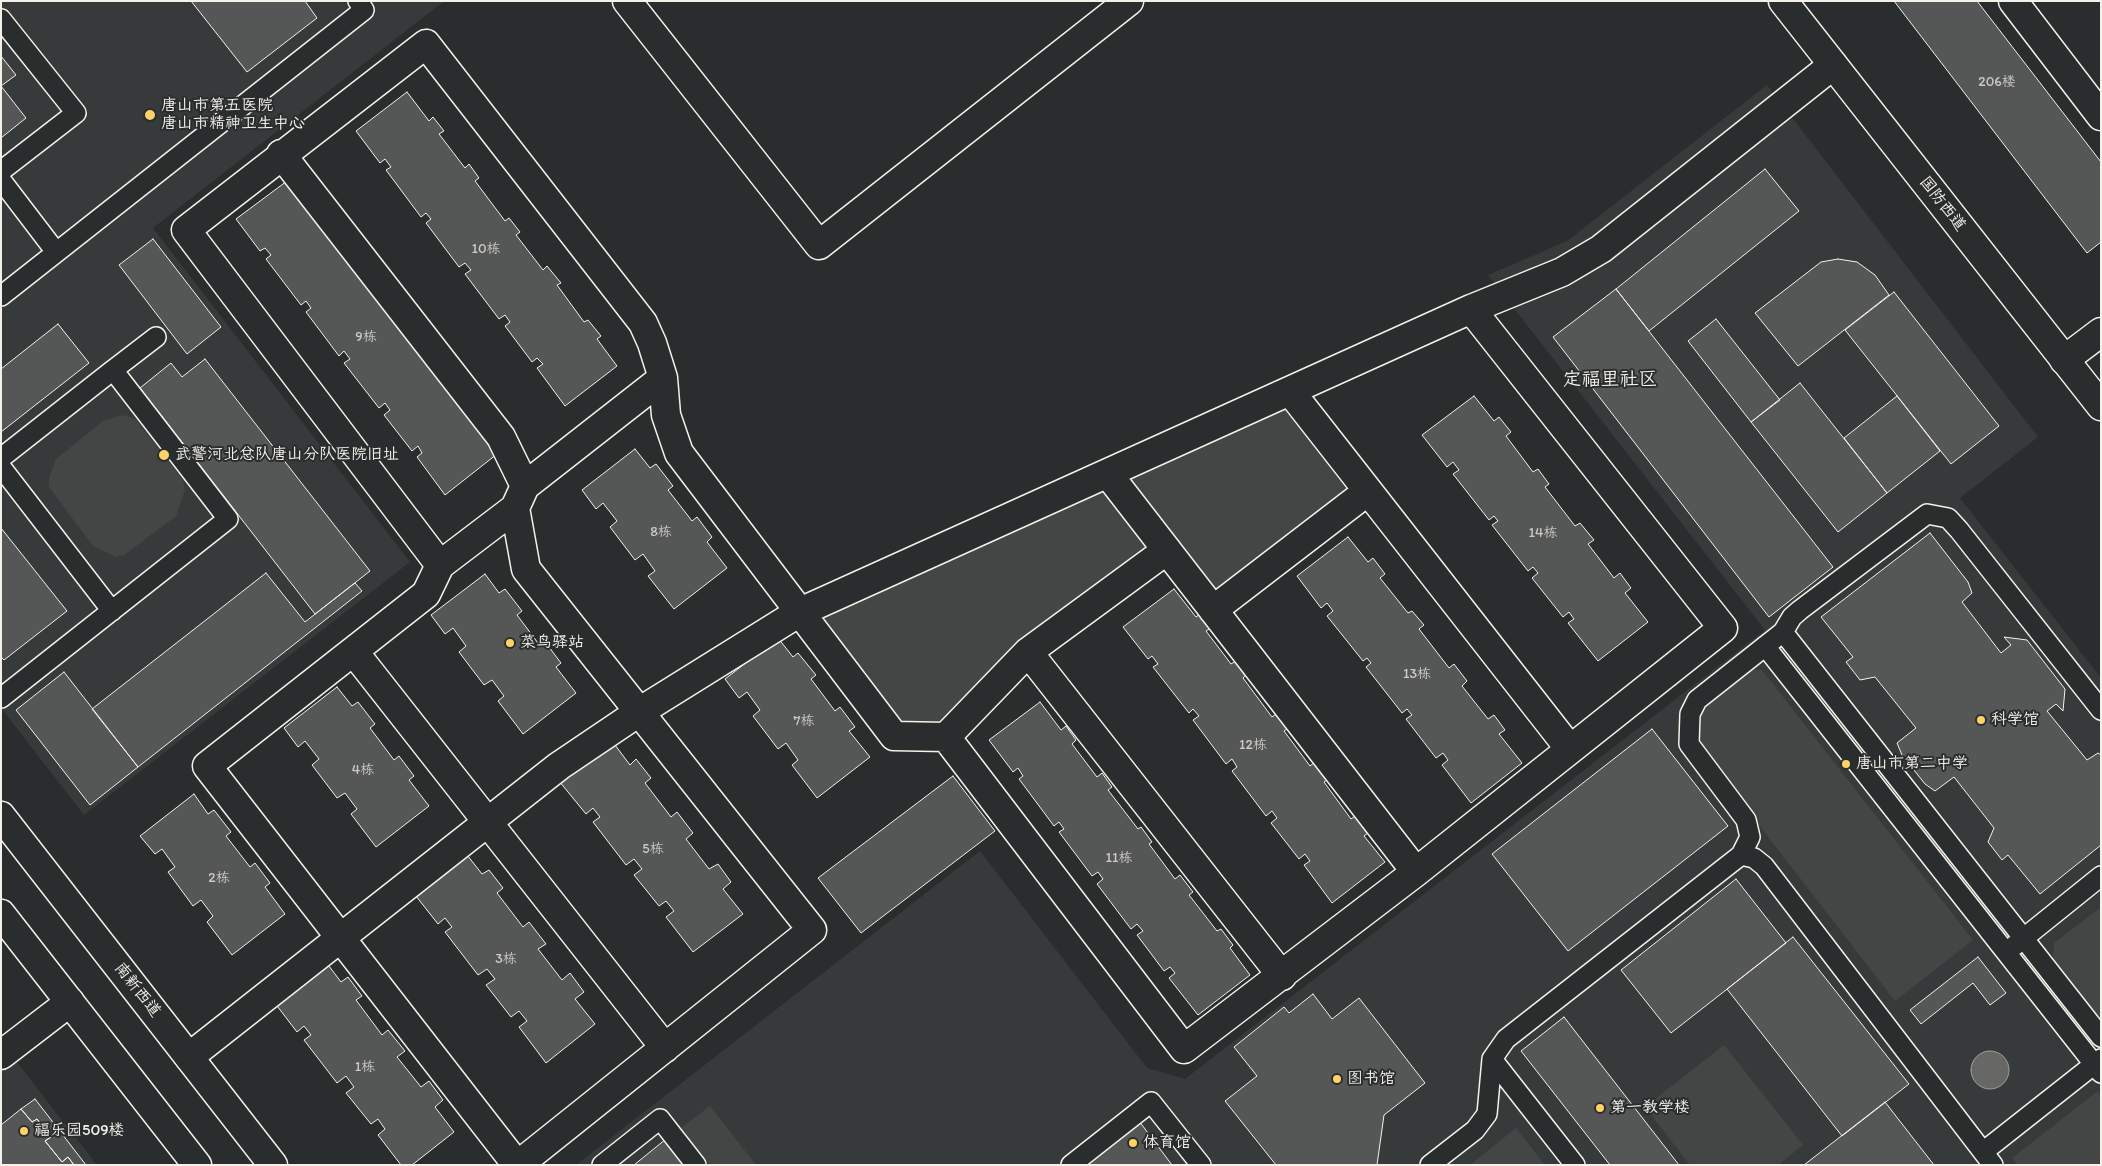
<!DOCTYPE html>
<html>
<head>
<meta charset="utf-8">
<style>
	body { margin:0 }
	#map { position:relative; width:2102px; height:1166px; overflow:hidden; background:#2a2d2e; font-family:Itim,sans-serif }
	canvas { display:block }
	.frame { position:absolute; inset:0; border:2px solid #f4f1e8; pointer-events:none }
</style>
</head>
<body>
<div id="map">
<canvas width="2102" height="1166"></canvas>
<div class="frame"></div>
</div>
<script>
const c = document.querySelector('canvas').getContext('2d');
c.lineJoin = 'round';
function fillPath(path, color) { c.fillStyle = color; c.fill(path, 'evenodd'); }
const toPath = rows => new Path2D(rows.map(r => 'M' + r).join(''));
function trace(path, color, width, dash) { c.strokeStyle = color; c.lineWidth = width; c.lineCap = dash ? 'butt' : 'round'; c.setLineDash(dash || []); c.stroke(path); }
function drawText(font, color, halo, rows, align = 'center') {
  c.font = font + ' Itim,"LXGW WenKai TC",sans-serif'; c.lineWidth = 4; c.setLineDash([]); c.textBaseline = 'middle'; c.strokeStyle = halo; c.fillStyle = color; for (const [text, x, y, turn = 0] of rows) {
    c.save(); c.translate(x, y); c.rotate((+turn || 0) * Math.PI / 180); c.textAlign = isNaN(turn) ? turn : align; if (halo) c.strokeText(text, 0, 0); c.fillText(text, 0, 0); c.restore();
  }
}
fillPath(toPath([
	[1,1,443,2,153,228,410,562,84,815,1,708],
	[1767,85,2038,437,1960,498,2101,678,2101,1165,576,1165,980,851,1147,1068,1185,1079,1765,630,1488,275,1567,241],
	[1,1041,40,1092,97,1165,1,1165]
]), '#373a3a');
fillPath(toPath([
	[1292,403,1360,491,1215,601,1123,481],
	[123,415,135,419,183,480,185,490,176,516,124,555,116,557,93,546,49,487,49,478,56,459,103,421],
	[1103,488,1149,548,943,722,899,722,818,617],
	[1751,669,1762,670,1973,940,1895,1001,1704,754,1700,743,1698,713,1703,705],
	[2101,907,2101,1016,2097,1015,2053,959,2054,943],
	[1724,1045,1803,1145,1778,1165,1690,1165,1645,1107],
	[2098,1091,2101,1095,2101,1165,2018,1165,2012,1158],
	[710,1106,756,1165,710,1165,681,1128],
	[1516,1128,1545,1165,1470,1165]
]), '#444645');
const water = toPath([
	'1971 1070a19 19 0 1 1 38 0a19 19 0 1 1-38 0Z'
]);
fillPath(water, '#676866');
trace(water, '#9f9f9a', 1);
const building = toPath([
	[191,1,305,1,317,18,247,72,191,1],
	[1894,1,1977,1,2101,162,2101,242,2087,253,1894,1],
	[1,56,16,75,1,86,26,118,1,138,1,56],
	[407,92,429,121,433,117,444,131,439,134,465,168,469,164,479,178,475,181,505,221,509,218,520,232,516,235,543,270,547,266,561,283,557,285,584,322,588,320,601,336,597,339,617,366,565,406,537,368,543,364,537,358,532,362,505,326,510,322,505,315,499,319,465,274,471,270,465,263,459,267,426,223,431,219,426,213,421,217,386,170,391,167,385,159,380,163,356,131,407,92],
	[1765,169,1799,211,1649,331,1616,289,1765,169],
	[287,181,497,454,445,495,417,457,422,453,418,446,412,451,384,415,390,410,385,403,379,408,344,363,350,359,344,351,339,356,306,312,311,308,306,301,301,305,266,259,271,255,265,248,260,251,236,219,287,181],
	[153,239,221,327,187,354,119,265,153,239],
	[1838,259,1857,262,1875,275,1889,295,1798,366,1755,313,1821,262,1838,259],
	[1616,289,1833,567,1769,617,1553,337,1616,289],
	[1894,292,1999,426,1951,464,1845,330,1894,292],
	[1716,319,1780,400,1751,422,1688,341,1716,319],
	[58,324,89,363,1,432,1,369,58,324],
	[205,359,370,571,315,614,140,388,171,363,182,377,205,359],
	[1800,383,1887,493,1838,532,1751,422,1800,383],
	[1474,396,1494,421,1499,417,1511,432,1506,436,1533,472,1538,469,1549,484,1545,487,1575,526,1580,523,1594,540,1588,544,1614,578,1620,573,1631,588,1625,593,1648,622,1598,661,1568,623,1574,619,1569,612,1563,617,1532,578,1538,573,1533,567,1528,571,1492,525,1498,521,1494,516,1489,520,1453,474,1459,470,1453,462,1447,467,1422,435,1474,396],
	[1897,396,1940,451,1887,493,1844,438,1897,396],
	[635,449,650,468,656,464,673,486,668,490,692,521,697,517,712,537,707,542,727,568,674,609,648,576,655,571,643,554,635,560,610,527,617,521,603,503,596,509,582,490,635,449],
	[1,528,67,611,4,660,1,657,1,528],
	[1930,533,1968,582,1972,593,1962,602,2001,653,2011,645,2004,637,2027,640,2065,689,2063,711,2056,704,2047,711,2087,760,2098,753,2101,755,2101,845,2040,894,2008,855,2002,860,1988,842,1994,828,1954,777,1935,791,1925,784,1902,755,1897,743,1916,728,1875,677,1860,680,1846,662,1853,657,1821,617,1930,533],
	[1348,537,1368,562,1373,558,1385,574,1380,578,1408,613,1412,611,1424,625,1419,629,1449,668,1454,664,1467,681,1462,686,1488,719,1494,715,1505,730,1499,734,1522,763,1471,803,1442,765,1448,760,1443,753,1436,758,1406,719,1412,715,1407,709,1402,713,1366,667,1371,663,1367,658,1363,661,1327,616,1333,611,1327,603,1321,608,1297,576,1348,537],
	[266,573,305,622,355,583,362,591,138,767,92,709,266,573],
	[485,574,499,593,505,589,522,611,517,615,541,647,546,643,561,663,556,667,576,693,523,734,498,701,504,696,492,680,484,685,459,652,466,646,453,628,445,634,431,615,485,574],
	[1174,589,1196,617,1201,613,1211,628,1206,631,1231,664,1236,661,1247,674,1243,678,1272,717,1276,714,1287,729,1284,731,1310,766,1315,762,1327,780,1324,782,1351,819,1355,816,1368,833,1364,836,1385,862,1332,903,1304,865,1310,861,1305,854,1299,859,1271,823,1277,818,1272,811,1266,816,1232,771,1237,767,1232,759,1226,764,1193,720,1199,716,1193,709,1189,713,1153,667,1158,664,1152,656,1148,659,1123,627,1174,589],
	[778,638,793,657,798,653,816,675,811,679,835,711,840,707,855,727,849,731,870,757,817,798,792,765,798,760,786,743,778,749,753,716,760,710,747,692,739,698,725,679,778,638],
	[64,672,138,767,90,805,16,710,64,672],
	[337,687,352,706,358,702,375,724,370,728,394,760,399,756,414,776,409,780,429,806,376,847,351,814,357,809,345,793,337,798,312,765,319,759,305,741,298,747,284,728,337,687],
	[1040,702,1061,730,1066,726,1076,740,1072,744,1097,777,1102,773,1112,787,1108,790,1138,829,1141,827,1152,842,1149,844,1175,879,1180,875,1193,892,1189,895,1217,931,1221,929,1233,945,1230,948,1250,975,1198,1015,1169,978,1175,973,1170,967,1164,971,1137,935,1143,931,1137,924,1131,929,1097,884,1103,879,1098,872,1092,876,1059,832,1064,829,1059,822,1054,826,1019,779,1023,776,1018,768,1013,772,989,740,1040,702],
	[1652,729,1728,826,1568,951,1492,854,1652,729],
	[612,741,630,765,636,759,651,778,645,783,671,817,677,812,693,833,686,839,709,869,718,864,731,882,723,889,743,914,693,952,666,917,674,911,666,901,659,906,634,875,642,869,634,859,626,865,593,822,600,817,593,808,586,814,559,781,612,741],
	[953,776,995,831,861,933,818,878,953,776],
	[194,794,208,814,214,810,231,832,226,836,250,867,255,863,270,883,265,887,285,914,232,955,207,922,213,916,201,900,193,906,168,872,175,867,162,849,155,854,140,836,194,794],
	[464,851,482,874,489,870,503,888,497,893,523,927,529,922,546,944,538,949,562,980,570,973,584,992,575,999,595,1024,546,1063,519,1027,527,1021,519,1011,511,1017,486,985,495,979,487,969,478,975,445,932,452,927,445,918,438,924,412,891,464,851],
	[1736,879,1786,943,1671,1033,1621,970,1736,879],
	[1793,937,1909,1084,1842,1136,1727,989,1793,937],
	[1978,957,2006,993,1990,1005,1973,983,1921,1024,1910,1010,1978,957],
	[323,958,341,982,348,977,362,996,356,1000,382,1035,388,1030,405,1051,397,1057,421,1087,429,1081,443,1100,435,1107,454,1132,412,1165,401,1165,378,1135,385,1129,378,1119,371,1124,346,1093,354,1087,346,1076,337,1083,304,1040,311,1035,304,1026,297,1032,271,998,323,958],
	[1313,994,1332,1019,1359,998,1425,1083,1384,1115,1377,1165,1276,1165,1225,1101,1257,1076,1234,1047,1284,1007,1289,1013,1313,994],
	[1564,1017,1679,1165,1610,1165,1521,1051,1564,1017],
	[35,1099,86,1165,74,1165,68,1157,62,1162,45,1141,51,1137,37,1119,32,1122,21,1109,35,1099],
	[1885,1102,1934,1165,1804,1165,1885,1102],
	[21,1109,32,1122,37,1119,51,1137,45,1141,62,1162,68,1157,74,1165,1,1165,1,1125,21,1109],
	[1139,1121,1172,1165,1082,1165,1139,1121],
	[666,1139,686,1165,634,1165,666,1139]
]);
fillPath(building, '#555756');
trace(building, '#f4f1e8', 1);
const lane = toPath([
	[1,19,76,113,1,171],
	[1,180,56,252],
	[1,296,364,10,358,1],
	[113,370,156,337],
	[1,458,113,370,228,519,1,698],
	[1,467,112,611],
	[1783,632,2101,1037],
	[1765,646,2101,1073],
	[1741,855,1754,858,1764,866,1993,1165],
	[2014,946,2101,876],
	[1492,1059,1575,1165],
	[1983,1152,2101,1059],
	[602,1165,660,1119,696,1165],
	[1071,1165,1151,1102,1201,1165],
	[1430,1165,1475,1130,1487,1114,1492,1059,1506,1039,1741,855,1750,837,1746,820,1689,744,1690,714,1697,700,1783,632,1792,617,1800,610,1927,514,1948,518,1959,530,2101,710]
]);
const street = toPath([
	[627,1,819,245,1129,1],
	[2013,1,2101,116],
	[281,154,501,437,525,486],
	[2064,360,2101,332],
	[1290,391,1570,749],
	[1108,474,1416,872],
	[515,508,526,569,812,930,518,1165],
	[440,565,515,508,525,486,663,378],
	[1213,610,1368,491],
	[354,652,665,1048],
	[1028,652,1282,976],
	[946,737,1184,1049,1416,872,1723,628,1471,309],
	[1,1055,70,1002],
	[189,1057,559,766,639,712,798,613,1471,309,1562,272,1601,249,1833,65],
	[517,1165,207,766,426,594,440,565,186,230,426,44,643,323,652,343,663,378,666,415,679,453,894,736,946,737,1028,652,1167,550]
]);
const secondary = toPath([
	[1783,1,2101,406]
]);
const primary = toPath([
	[1,816,273,1165],
	[1,914,197,1165]
]);
trace(lane, '#f4f1e8', 22);
trace(street, '#f4f1e8', 31);
trace(secondary, '#f4f1e8', 31);
trace(primary, '#f4f1e8', 31);
trace(lane, '#2a2d2e', 19);
trace(street, '#2a2d2e', 28);
trace(secondary, '#2a2d2e', 28);
trace(primary, '#2a2d2e', 28);
for (const [x, y, r, color] of [
	[150,115,6,"#ffd166"],
	[164,455,6,"#ffd166"],
	[510,643,5,"#ffd166"],
	[1981,720,5,"#ffd166"],
	[1846,764,5,"#ffd166"],
	[1337,1079,5,"#ffd166"],
	[1600,1108,5,"#ffd166"],
	[24,1131,5,"#ffd166"],
	[1133,1143,5,"#ffd166"]
]) { const dot = new Path2D(); dot.arc(x, y, r, 0, 2 * Math.PI); c.fillStyle = color; c.fill(dot); trace(dot, '#2a2d2e', 2); }
drawText('14px', '#cccac4', null, [
	["206楼",1997,82],
	["10栋",486,249],
	["9栋",366,337],
	["8栋",661,532],
	["14栋",1543,533],
	["13栋",1417,674],
	["7栋",804,721],
	["12栋",1253,745],
	["4栋",363,770],
	["5栋",653,849],
	["11栋",1119,858],
	["2栋",219,878],
	["3栋",506,959],
	["1栋",365,1067]
]);
drawText('16px', '#f4f1e8', '#2a2d2e', [
	["唐山市第五医院",161,106],
	["唐山市精神卫生中心",161,124],
	["武警河北总队唐山分队医院旧址",175,455],
	["菜鸟驿站",520,643],
	["科学馆",1991,720],
	["唐山市第二中学",1856,764],
	["图书馆",1347,1079],
	["第一教学楼",1610,1108],
	["福乐园509楼",34,1131],
	["体育馆",1143,1143]
], 'left');
drawText('16px', '#f4f1e8', '#2a2d2e', [
	["国防西道",1942,204,52],
	["南新西道",137,990,52]
]);
drawText('19px', '#f4f1e8', '#2a2d2e', [
	["定福里社区",1610,380]
]);
</script>
</body>
</html>
